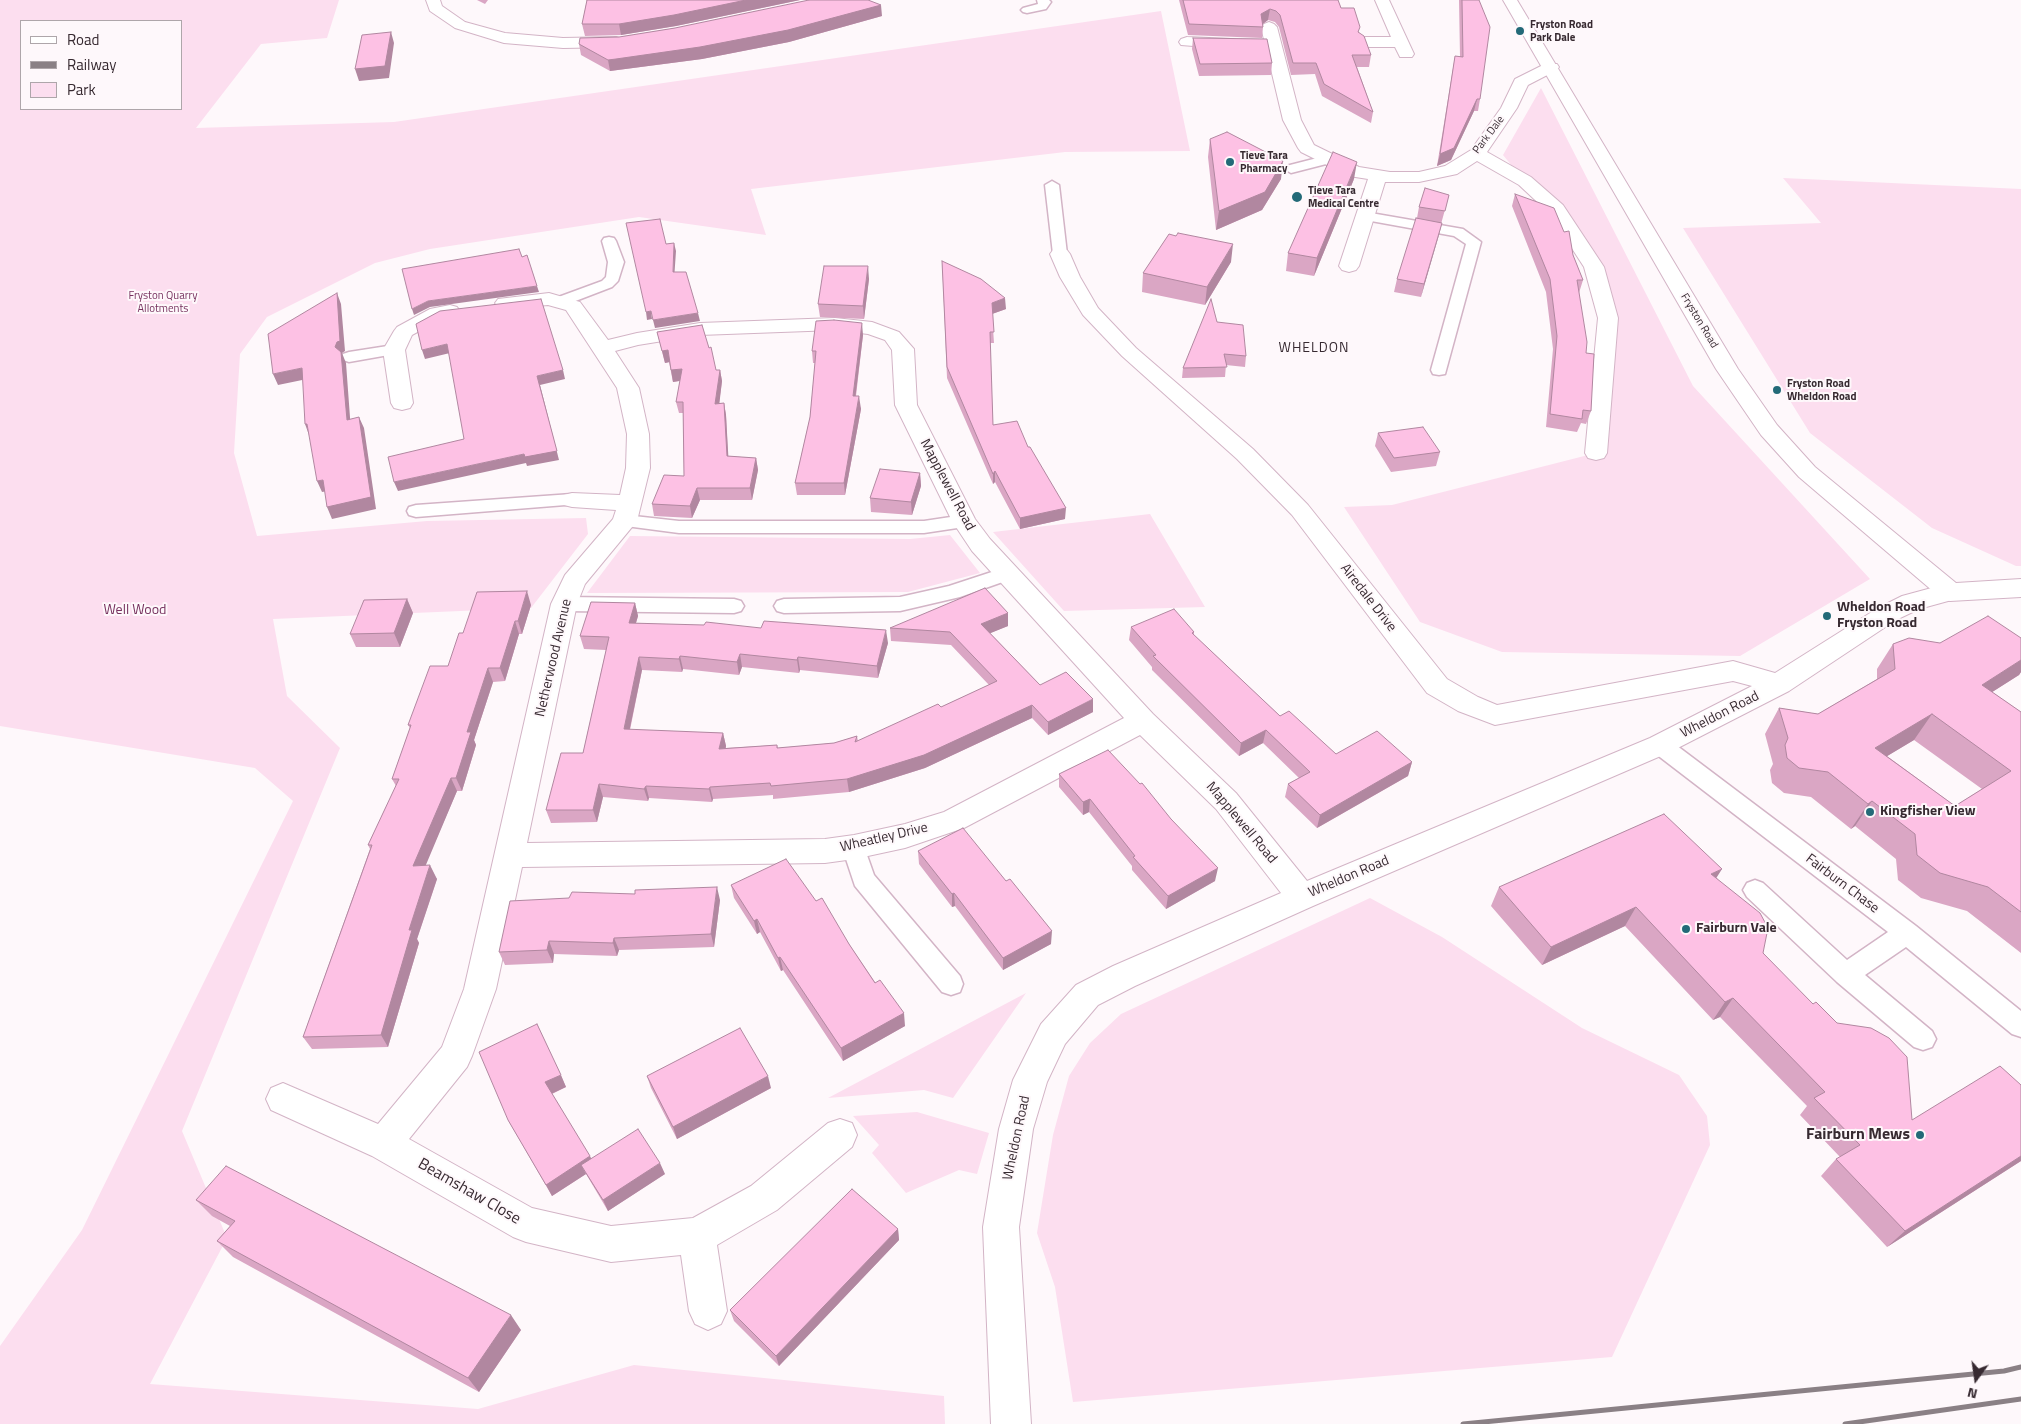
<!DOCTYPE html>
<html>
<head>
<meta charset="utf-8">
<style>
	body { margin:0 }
	#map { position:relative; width:2021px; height:1424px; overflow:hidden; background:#fef8fb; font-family:"Titillium Web",sans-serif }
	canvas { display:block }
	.legend { position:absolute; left:20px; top:20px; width:162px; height:90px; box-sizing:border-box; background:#fef8fb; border:1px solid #aea6aa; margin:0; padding:6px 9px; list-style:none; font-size:15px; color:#372a31 }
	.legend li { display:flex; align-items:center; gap:10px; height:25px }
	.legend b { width:25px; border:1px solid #aea6aa }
	.north { position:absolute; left:1951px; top:1354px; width:50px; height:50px; -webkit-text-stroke:4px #fef8fb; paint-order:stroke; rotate:194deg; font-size:14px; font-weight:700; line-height:20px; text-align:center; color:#372a31 }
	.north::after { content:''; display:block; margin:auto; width:18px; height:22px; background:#372a31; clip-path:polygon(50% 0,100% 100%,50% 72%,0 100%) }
</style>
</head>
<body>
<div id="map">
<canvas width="2021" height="1424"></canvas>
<ul class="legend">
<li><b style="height:6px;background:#fff"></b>Road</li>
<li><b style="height:6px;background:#8a8085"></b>Railway</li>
<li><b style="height:14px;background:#fcdeef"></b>Park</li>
</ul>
<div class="north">N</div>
</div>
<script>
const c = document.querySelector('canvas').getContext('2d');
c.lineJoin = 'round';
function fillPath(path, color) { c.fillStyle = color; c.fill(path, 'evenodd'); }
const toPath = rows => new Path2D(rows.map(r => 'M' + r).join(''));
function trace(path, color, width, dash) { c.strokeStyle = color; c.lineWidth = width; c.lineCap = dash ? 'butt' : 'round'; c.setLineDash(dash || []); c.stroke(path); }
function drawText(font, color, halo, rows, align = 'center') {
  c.font = font + ' "Titillium Web",sans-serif'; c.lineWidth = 4; c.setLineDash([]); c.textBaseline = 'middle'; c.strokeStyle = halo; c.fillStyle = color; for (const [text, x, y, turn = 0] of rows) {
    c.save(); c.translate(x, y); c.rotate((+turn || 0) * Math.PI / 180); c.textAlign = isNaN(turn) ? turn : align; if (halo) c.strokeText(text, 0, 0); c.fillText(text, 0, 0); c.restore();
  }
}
fillPath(toPath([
	[0,0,339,0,327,38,261,44,196,128,394,122,1161,11,1190,151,1065,152,751,189,766,235,639,217,430,249,375,263,267,317,240,354,234,453,257,536,427,521,586,518,588,534,531,608,273,619,287,696,340,748,182,1131,227,1238,150,1384,478,1409,634,1365,944,1396,945,1424,0,1424,0,1346,82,1230,293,801,255,768,0,726],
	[21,21,181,21,181,109,21,109],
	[1541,88,1693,386,1870,579,1740,656,1502,652,1420,622,1344,507,1392,505,1596,453,1608,318,1594,267,1503,155],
	[1783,178,2021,189,2021,566,2016,566,1932,528,1810,433,1683,228,1821,223],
	[1150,514,1205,607,1064,611,993,532],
	[950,535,980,573,908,592,587,593,630,536,910,539],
	[1370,898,1442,937,1582,1028,1679,1075,1707,1116,1710,1145,1612,1357,1073,1402,1055,1287,1037,1233,1053,1135,1069,1076,1090,1043,1121,1014],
	[1026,993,953,1098,924,1090,828,1098],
	[917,1112,989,1133,977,1174,959,1170,906,1193,872,1153,879,1145,853,1116]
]), '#fcdeef');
const lane = toPath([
	[1037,0,1049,0,1051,2,1046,9,1027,13,1023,12,1021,10,1023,8,1038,4,1037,0],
	[1329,155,1336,159,1334,162,1291,173,1284,169,1286,166,1329,155],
	[1052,181,1059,185,1067,254,1065,257,1060,258,1055,257,1053,254,1045,185,1052,181],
	[1365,212,1463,229,1481,242,1445,374,1439,375,1433,374,1431,370,1466,244,1454,236,1360,219,1358,216,1360,213,1365,212],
	[609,237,614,238,616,241,624,262,618,281,612,287,565,305,553,305,551,302,553,299,602,281,606,277,608,262,602,241,604,238,609,237],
	[394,345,400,347,402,350,400,353,349,362,343,360,341,357,343,354,349,352,394,345],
	[572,494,578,496,581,500,578,504,416,517,409,515,407,511,409,507,416,505,572,494],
	[625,515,679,521,924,521,964,515,971,517,973,521,971,525,964,527,924,533,679,533,618,525,616,521,618,517,625,515],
	[1007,567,1014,568,1017,573,1014,578,960,597,900,611,784,613,777,611,774,606,777,601,784,599,900,597,949,586,1007,567],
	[564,597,734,599,741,601,744,606,741,611,734,613,564,611,557,609,554,604,557,599,564,597],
	[1660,737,1668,739,1916,926,2021,1011,2021,1037,2012,1034,1906,947,1865,975,1932,1031,1936,1039,1932,1047,1923,1050,1914,1047,1837,982,1747,897,1743,890,1747,883,1755,880,1763,883,1847,960,1888,932,1652,751,1649,745,1652,739,1660,737],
	[854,838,862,841,874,875,960,976,963,984,960,992,951,995,942,992,855,886,842,847,846,841,854,838]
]);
const street = toPath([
	[426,0,440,0,442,6,465,22,505,33,563,38,616,37,622,39,624,42,622,45,616,47,563,48,504,43,455,28,430,11,426,0],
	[1375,0,1389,0,1414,54,1412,57,1400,57,1395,47,1366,47,1360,45,1358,42,1360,39,1366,37,1391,37,1375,0],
	[1269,22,1274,24,1277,27,1301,120,1314,145,1359,167,1390,172,1419,172,1445,166,1471,150,1501,108,1515,79,1545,64,1557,64,1559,67,1557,70,1528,85,1517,108,1487,152,1531,177,1563,205,1604,267,1618,318,1607,453,1604,458,1596,460,1588,458,1585,453,1598,318,1584,267,1549,213,1519,185,1477,161,1457,174,1419,182,1385,182,1359,266,1356,270,1349,272,1342,270,1339,266,1368,179,1349,176,1301,152,1298,148,1283,120,1261,27,1264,24,1269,22],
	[1187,37,1231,39,1237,41,1239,44,1237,47,1231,49,1181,45,1179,42,1181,39,1187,37],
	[1060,248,1067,250,1070,254,1080,277,1098,308,1136,348,1253,449,1308,505,1447,679,1478,697,1497,705,1733,661,1775,673,1878,608,1902,596,1950,583,1959,586,1963,592,1959,598,1919,609,1896,620,1789,691,1670,752,1313,906,1135,986,1098,1005,1065,1044,1047,1082,1033,1129,1019,1227,1031,1424,991,1424,983,1227,999,1129,1013,1080,1041,1024,1076,985,1113,966,1281,893,1216,809,1140,735,964,828,905,848,854,859,825,863,522,867,496,989,472,1056,467,1067,409,1139,532,1208,611,1226,693,1218,751,1186,828,1123,840,1119,852,1123,857,1135,852,1147,777,1210,717,1245,727,1311,721,1324,708,1330,695,1324,689,1311,681,1255,611,1262,526,1242,513,1237,372,1156,271,1110,266,1099,271,1088,283,1083,378,1124,442,1047,464,989,551,604,565,575,613,519,616,510,572,507,564,505,560,500,564,495,572,493,620,495,626,468,627,434,617,388,566,310,548,305,505,309,498,307,495,303,498,299,549,293,580,302,608,340,637,333,700,323,835,318,872,322,899,332,914,349,917,405,975,519,990,539,1153,714,1236,793,1307,881,1650,738,1752,686,1733,681,1495,725,1458,711,1427,693,1292,515,1237,459,1122,356,1083,315,1060,277,1050,254,1053,250,1060,248],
	[835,330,868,334,885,340,892,350,895,405,952,521,972,551,1124,718,944,812,905,824,854,835,825,839,527,843,577,604,585,584,637,521,650,468,649,434,639,388,615,351,638,345,700,335,835,330],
	[450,305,457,307,460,311,457,315,443,318,412,335,405,350,413,403,410,408,402,410,394,408,391,403,383,350,394,331,397,327,430,309,450,305]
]);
const secondary = toPath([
	[1503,0,1517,0,1738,369,1777,425,1815,467,1956,583,2021,579,2021,597,1950,601,1941,598,1799,477,1761,435,1716,369,1503,0]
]);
trace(lane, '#d3b4c6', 3);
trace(street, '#d3b4c6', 2);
trace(secondary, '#d3b4c6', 2);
fillPath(lane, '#fff');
fillPath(street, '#fff');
fillPath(secondary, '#fff');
trace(toPath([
	[1463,1424,2004,1371,2021,1367],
	[1845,1424,2021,1399]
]), '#8a8085', 5);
fillPath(toPath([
	[477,0,488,0,485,4],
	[587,0,800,0,676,26,621,35,585,36,582,24],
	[1179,0,1338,0,1341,8,1359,32,1371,55,1369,67,1357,67,1373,112,1371,123,1322,96,1315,74,1291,75,1279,27,1275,22,1268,20,1263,24,1263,27,1262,38,1188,35],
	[1459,0,1479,0,1480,99,1478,111,1474,111,1451,160,1437,166,1453,68,1455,56,1460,57],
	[882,16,789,42,702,59,610,71,581,55,579,44,675,28],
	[1193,38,1272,63,1271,75,1199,76,1192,49],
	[1210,139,1281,179,1262,210,1216,230,1208,157],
	[1354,179,1314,276,1286,271,1288,253],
	[1515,194,1573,255,1583,280,1579,293,1586,353,1591,411,1586,424,1581,423,1577,432,1546,427,1553,349,1546,292,1512,206],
	[1449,195,1421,297,1394,292,1397,279,1417,218,1419,207],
	[942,261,1006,309,992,314,994,343,990,343,993,425,1028,447,1065,519,1020,529,995,482,993,484,947,378],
	[1231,262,1205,305,1142,292,1143,273],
	[869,279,864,319,820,317,818,304],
	[1217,322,1246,356,1245,367,1226,365,1225,377,1182,378,1183,368],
	[657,332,716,370,720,370,722,381,719,403,724,403,726,415,728,456,756,458,758,470,752,500,700,500,692,518,654,516,652,504,684,476,683,413,679,413,676,402,680,381,673,382,669,362,665,363],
	[863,335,856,396,861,409,845,495,797,495,795,483,810,417,815,363,813,363,812,351],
	[1378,433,1440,452,1436,466,1391,472,1375,446],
	[920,473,921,486,912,515,871,512,870,498],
	[407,599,413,613,400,647,356,647,350,634],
	[635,603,638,616,636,623,888,643,878,678,800,670,799,673,742,667,739,675,683,669,682,672,642,670,630,730,723,733,726,746,726,748,777,745,778,748,834,743,857,736,858,741,941,707,989,685,951,645,891,641,890,628,1008,613,1008,626,990,633,1040,685,1093,712,1048,735,1032,718,925,768,849,792,773,799,773,795,713,799,712,802,649,798,648,801,603,797,597,822,551,823,546,810,583,753,606,650,584,649,580,636],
	[531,605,522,634,519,634,505,681,493,682,474,740,476,745,462,791,457,791,425,865,437,879,417,939,419,943,388,1047,312,1049,303,1037,370,849,368,845,396,786,392,779,410,728,408,725,448,666,463,633],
	[1131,627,1194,632,1194,635,1280,716,1336,754,1412,762,1408,776,1317,828,1285,797,1288,784,1299,778,1263,743,1239,756,1152,670,1152,667,1129,640],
	[2021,638,2021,672,2019,675,1992,692,2021,712,2021,953,1967,911,1921,898,1898,880,1896,859,1855,826,1851,829,1811,797,1784,793,1772,783,1770,770,1773,764,1765,734,1779,708,1818,714,1877,679,1877,669,1893,644,1940,643],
	[1914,740,1982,789,1955,806,1887,756],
	[1059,774,1215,881,1166,909,1132,870,1132,866,1089,812,1083,815,1059,787],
	[918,851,1006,881,1051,944,1003,970,955,906,952,907,919,864],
	[1717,878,1763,953,1912,1120,2021,1085,2021,1161,1887,1247,1821,1176,1836,1159,1840,1157,1800,1115,1807,1106,1720,1017,1713,1020,1625,926,1542,965,1491,906,1499,887],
	[731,885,816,901,849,944,905,1026,843,1061,783,970,781,971,760,932,757,934,734,898],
	[720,900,714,947,619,950,617,956,554,954,553,963,505,965,499,952],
	[537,1024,566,1087,552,1094,591,1159,665,1174,608,1211,586,1174,552,1196,508,1120],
	[647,1076,771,1088,677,1139,651,1088],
	[196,1200,521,1330,479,1392,233,1257,217,1241,230,1226,212,1216],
	[898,1229,899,1240,779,1366,734,1321,730,1310]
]), '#daa6c4');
fillPath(toPath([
	[746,0,800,0,676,26,621,35,619,24],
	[881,5,882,16,789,42,702,59,610,71,608,60],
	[1270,9,1268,20,1260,26,1261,14],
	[391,32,394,43,389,78,359,81,355,69],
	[1477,99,1474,111,1451,160,1437,166,1440,154],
	[1283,161,1281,179,1262,210,1216,230,1219,211],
	[1357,162,1354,179,1314,276,1317,258],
	[1442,223,1439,235,1421,297,1424,284],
	[674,243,676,251,674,280,673,272],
	[1233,244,1231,262,1205,305,1207,287],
	[868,266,869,279,864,319,863,306],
	[537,286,539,292,430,307,414,315,412,309,428,301],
	[337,293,341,304,345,351,342,353,346,363,351,431,347,420,335,347],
	[1005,298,1006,309,992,314,992,303],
	[651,311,652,319,647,320,646,312],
	[698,313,700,321,655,328,653,320],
	[862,323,863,335,854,408,853,396],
	[447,344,450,353,425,359,422,350],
	[668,350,670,362,665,363,662,351],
	[302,368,307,379,278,385,273,374],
	[682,369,684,380,673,382,671,370],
	[563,370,565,379,540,385,559,460,527,466,526,463,398,491,394,482,524,454,537,376],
	[720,370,722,381,718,415,715,404],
	[859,396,861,409,845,495,844,483],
	[724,403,726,415,729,468,727,456],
	[359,417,364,428,376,509,332,519,327,507],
	[305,424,307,424,309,435],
	[756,458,758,470,752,500,750,488],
	[995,471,995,482,993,484,993,474],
	[920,473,921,486,912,515,911,502],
	[323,480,328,491,322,492,317,481],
	[697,488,700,500,692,518,690,506],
	[1066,508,1065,519,1020,529,1020,518],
	[527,591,531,605,522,634,518,621],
	[407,599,413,613,400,647,394,633],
	[635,603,638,616,632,636,629,623],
	[1008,613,1008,626,981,637,981,624],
	[515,621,519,634,505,681,500,668],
	[886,630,888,643,878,678,877,666],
	[740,654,742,667,739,675,737,662],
	[680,656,683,669,682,672,679,659],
	[639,657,642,670,627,742,624,729],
	[798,657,800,670,799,673,797,660],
	[2021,660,2021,672,2019,675,1964,710,1982,685],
	[488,668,493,682,474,740,476,745,462,791,456,778,467,732],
	[1093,699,1093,712,1048,735,1048,722],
	[1032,705,1032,718,925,768,849,792,847,779],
	[1932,714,1914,740,1859,773,1875,748],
	[1266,730,1263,743,1239,756,1241,743],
	[723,733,726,746,722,762,719,749],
	[1412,762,1408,776,1317,828,1320,815],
	[451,778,457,791,420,879,413,866],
	[599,784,603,797,597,822,593,810],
	[646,786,649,798,648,801,644,789],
	[710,787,713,799,712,802,709,789],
	[1090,799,1089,812,1083,815,1083,802],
	[1872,801,1855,826,1851,829,1868,804],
	[430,865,437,879,417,939,419,943,388,1047,381,1035,409,930],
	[1218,868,1215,881,1166,909,1168,896],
	[1722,869,1710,888,1711,874],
	[717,887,720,900,714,947,711,934],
	[954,893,955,906,952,907,952,894],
	[1636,907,1625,926,1542,965,1551,947],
	[757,919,760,932,757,934,754,921],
	[1052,931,1051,944,1003,970,1003,958],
	[614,938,619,950,617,956,613,943],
	[549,941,554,954,553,963,547,950],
	[780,957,783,970,781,971,778,958],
	[1733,998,1720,1017,1713,1020,1725,1002],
	[904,1013,905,1026,843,1061,841,1048],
	[561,1075,566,1087,551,1094,545,1082],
	[768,1076,771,1088,677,1139,673,1127],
	[590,1156,596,1168,581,1165,586,1174,552,1196,546,1185],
	[2021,1156,2021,1161,1887,1247,1905,1231],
	[660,1163,665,1174,608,1211,603,1200],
	[898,1229,899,1240,779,1366,776,1356],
	[511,1315,521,1330,479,1392,468,1378]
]), '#b187a0');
const building = toPath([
	[587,0,746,0,674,15,619,24,582,24,587,0],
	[809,0,868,0,881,5,788,30,700,47,616,59,608,60,579,44,580,38,619,37,675,28,809,0],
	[1183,0,1338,0,1341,8,1354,8,1360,27,1358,32,1364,36,1371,55,1352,55,1373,112,1324,84,1316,63,1293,63,1280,15,1276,11,1270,9,1261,14,1263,27,1189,24,1183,0],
	[1462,0,1479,0,1490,27,1480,99,1477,99,1454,148,1440,154,1455,56,1463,57,1462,0],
	[391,32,385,66,355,69,362,35,391,32],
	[1193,38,1267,39,1272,63,1200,64,1193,38],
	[1227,132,1283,161,1265,192,1219,211,1210,139,1227,132],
	[1333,152,1357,162,1317,258,1288,253,1333,152],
	[1425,188,1449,195,1445,211,1419,207,1425,188],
	[1515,194,1554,208,1564,232,1569,231,1573,255,1583,280,1577,280,1587,342,1586,353,1594,354,1591,411,1583,410,1582,419,1550,414,1557,336,1550,279,1515,194],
	[1416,218,1442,223,1424,284,1397,279,1416,218],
	[660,219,666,244,674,243,673,272,686,272,698,313,653,320,651,311,646,312,626,223,660,219],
	[1178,233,1233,244,1207,287,1143,273,1169,234,1176,236,1178,233],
	[519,249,522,257,527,255,537,286,428,301,412,309,402,269,519,249],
	[942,261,981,279,1005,298,992,303,994,332,990,332,993,425,1017,421,1028,447,1030,447,1066,508,1020,518,995,471,993,474,947,367,942,261],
	[824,266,868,266,863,306,818,304,824,266],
	[337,293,340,341,337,342,335,347,341,352,347,420,359,417,371,497,327,507,323,480,317,481,307,424,305,424,302,368,273,374,268,334,337,293],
	[541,299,563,370,537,376,557,451,525,457,524,454,394,482,388,457,464,439,447,344,422,350,416,324,440,311,541,299],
	[1211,299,1217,322,1243,325,1246,356,1224,354,1227,367,1183,368,1211,299],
	[834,320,862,323,853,396,859,396,844,483,795,483,810,417,816,351,812,351,816,321,834,320],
	[702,325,709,348,711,347,716,370,720,370,715,404,724,403,727,456,756,458,750,488,697,488,690,506,652,504,664,475,684,476,683,402,676,402,682,369,671,370,668,350,662,351,657,332,702,325],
	[1423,427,1440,452,1394,458,1378,433,1423,427],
	[880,469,920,473,911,502,870,498,880,469],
	[985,588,1008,613,981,624,1040,685,1066,672,1093,699,1048,722,1032,705,924,755,847,779,771,786,770,783,710,787,709,789,646,786,644,789,599,784,593,810,546,810,561,753,583,753,609,637,580,636,591,602,635,603,629,623,704,625,706,622,761,628,764,621,886,630,877,666,798,657,797,660,740,654,737,662,680,656,679,659,639,657,624,729,723,733,719,749,777,745,777,748,834,743,857,736,855,742,938,704,941,707,997,681,950,632,890,628,985,588],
	[527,591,518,621,515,621,500,668,488,668,467,732,471,732,456,778,451,778,413,866,430,865,409,930,412,930,381,1035,303,1037,372,845,368,845,399,779,392,779,411,725,408,725,430,666,448,666,459,633,463,633,477,592,527,591],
	[407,599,394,633,350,634,364,600,407,599],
	[1174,609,1194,632,1192,633,1280,716,1289,711,1336,754,1377,731,1412,762,1320,815,1288,784,1310,772,1266,730,1241,743,1153,656,1156,655,1131,627,1174,609],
	[1988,616,2021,638,2021,660,1982,685,2021,712,2021,912,1988,887,1940,873,1917,855,1915,834,1872,801,1868,804,1828,772,1799,768,1787,758,1785,745,1788,738,1779,708,1818,714,1895,669,1893,644,1909,638,1940,643,1988,616],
	[1932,714,2011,771,1955,806,1875,748,1932,714],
	[1108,750,1140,784,1142,783,1171,819,1218,868,1168,896,1133,857,1135,856,1090,799,1083,802,1059,774,1108,750],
	[1664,814,1722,869,1711,874,1760,913,1768,928,1763,953,1813,1004,1816,1002,1837,1023,1871,1028,1889,1038,1907,1057,1912,1120,2000,1066,2021,1085,2021,1156,1905,1231,1836,1159,1860,1145,1814,1098,1825,1092,1733,998,1725,1002,1636,907,1551,947,1499,887,1664,814],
	[963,828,1006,881,1010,879,1052,931,1003,958,954,893,952,894,918,851,963,828],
	[786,859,816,901,822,898,849,944,875,983,880,980,904,1013,841,1048,780,957,778,958,757,919,754,921,731,885,786,859],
	[717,887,711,934,614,938,613,943,549,941,547,950,499,952,510,901,569,898,572,892,635,894,635,890,717,887],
	[537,1024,561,1075,545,1082,590,1156,546,1185,508,1120,479,1052,537,1024],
	[740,1028,768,1076,673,1127,647,1076,740,1028],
	[638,1129,660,1163,603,1200,581,1165,638,1129],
	[226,1166,511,1315,468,1378,217,1241,235,1221,196,1200,226,1166],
	[852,1189,898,1229,776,1356,730,1310,852,1189]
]);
fillPath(building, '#fdc1e4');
trace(building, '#b187a0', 1);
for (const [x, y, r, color] of [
	[1520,31,5,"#236a78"],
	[1230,162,5,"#236a78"],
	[1297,197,6,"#236a78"],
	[1777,390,5,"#236a78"],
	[1827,616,5,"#236a78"],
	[1870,812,5,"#236a78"],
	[1686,929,5,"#236a78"],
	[1920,1135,5,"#236a78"]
]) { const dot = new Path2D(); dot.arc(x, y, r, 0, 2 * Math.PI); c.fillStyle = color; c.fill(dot); trace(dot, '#fef8fb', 2); }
drawText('bold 11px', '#372a31', '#fef8fb', [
	["Fryston Road",1530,25],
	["Park Dale",1530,38],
	["Tieve Tara",1240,156],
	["Pharmacy",1240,169],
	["Tieve Tara",1308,191],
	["Medical Centre",1308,204],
	["Fryston Road",1787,384],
	["Wheldon Road",1787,397]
], 'left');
drawText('11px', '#372a31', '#fef8fb', [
	["Park Dale",1489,135,-53],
	["Fryston Road",1699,321,59]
]);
drawText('11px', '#77325f', '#fef8fb', [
	["Fryston Quarry",163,296],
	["Allotments",163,309]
]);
c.letterSpacing = '1px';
drawText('14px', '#372a31', '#fef8fb', [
	["WHELDON",1314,349]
]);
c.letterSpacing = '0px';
drawText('14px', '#372a31', '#fef8fb', [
	["Mapplewell Road",947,485,62],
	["Airedale Drive",1368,598,52],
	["Netherwood Avenue",554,658,-77],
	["Wheldon Road",1720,715,-27],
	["Mapplewell Road",1241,823,50],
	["Wheatley Drive",884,838,-13],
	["Wheldon Road",1349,877,-23],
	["Fairburn Chase",1842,884,37],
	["Wheldon Road",1017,1138,-78]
]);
drawText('bold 14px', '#372a31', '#fef8fb', [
	["Wheldon Road",1837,608],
	["Fryston Road",1837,624],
	["Kingfisher View",1880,812],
	["Fairburn Vale",1696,929]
], 'left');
drawText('14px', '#77325f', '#fef8fb', [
	["Well Wood",135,611]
]);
drawText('bold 16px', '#372a31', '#fef8fb', [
	["Fairburn Mews",1910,1135]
], 'right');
drawText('16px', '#372a31', '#fef8fb', [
	["Beamshaw Close",469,1192,30]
]);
</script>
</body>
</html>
